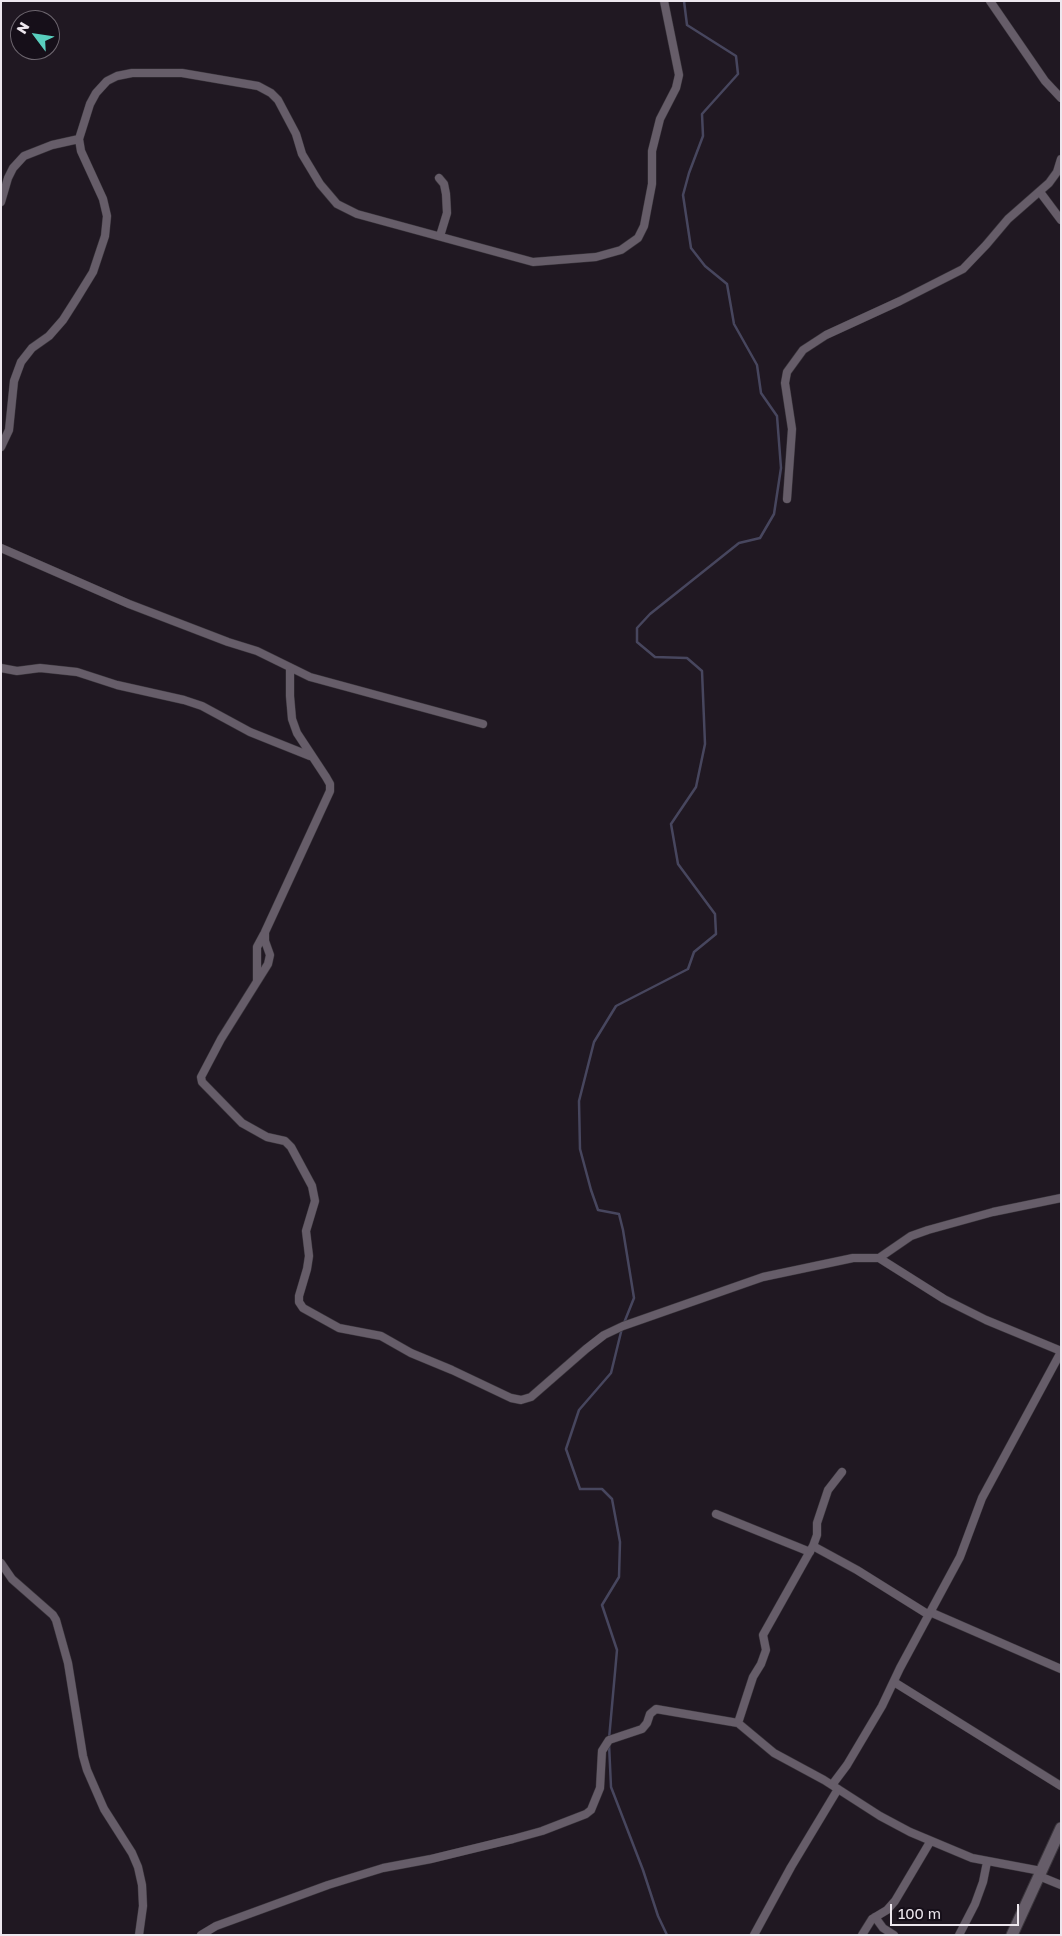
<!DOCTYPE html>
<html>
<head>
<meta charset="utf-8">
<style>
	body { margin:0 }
	#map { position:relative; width:1062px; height:1936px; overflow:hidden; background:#201822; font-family:"Golos Text",sans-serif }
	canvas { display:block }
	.frame { position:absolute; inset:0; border:2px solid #ede7ee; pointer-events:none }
	.north { position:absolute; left:10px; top:10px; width:50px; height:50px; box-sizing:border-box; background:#160f19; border:1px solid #6c656e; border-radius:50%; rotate:301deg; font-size:14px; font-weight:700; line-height:20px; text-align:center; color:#ede7ee }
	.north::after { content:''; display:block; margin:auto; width:18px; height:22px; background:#59cebe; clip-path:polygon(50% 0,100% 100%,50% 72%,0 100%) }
	.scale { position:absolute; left:890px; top:1904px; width:129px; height:22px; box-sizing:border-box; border:2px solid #ede7ee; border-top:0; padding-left:6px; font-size:15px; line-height:18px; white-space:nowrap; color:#ede7ee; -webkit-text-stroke:4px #160f19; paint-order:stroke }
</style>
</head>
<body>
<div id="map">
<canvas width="1062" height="1936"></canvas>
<div class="frame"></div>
<div class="north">N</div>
<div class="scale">100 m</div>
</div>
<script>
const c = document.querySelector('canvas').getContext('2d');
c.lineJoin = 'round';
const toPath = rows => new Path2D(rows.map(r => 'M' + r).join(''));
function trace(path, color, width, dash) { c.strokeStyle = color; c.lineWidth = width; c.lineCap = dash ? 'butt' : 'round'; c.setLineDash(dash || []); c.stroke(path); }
trace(toPath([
	[624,1323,634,1298,623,1230,619,1214,598,1210,591,1190,580,1149,579,1101,594,1042,616,1006,688,969,694,952,716,934,715,914,678,864,671,824,696,787,705,744,702,671,687,658,655,657,637,642,637,628,650,614,739,543,760,538,774,514,781,468,777,416,761,393,757,365,734,324,727,284,705,266,691,248,683,195,689,173,703,136,702,114,738,74,736,56,687,25,684,1],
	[609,1739,617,1650,602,1605,619,1577,620,1542,612,1499,602,1489,580,1489,566,1449,579,1410,611,1373,622,1328],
	[609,1744,611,1787,643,1870,658,1916,667,1935]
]), '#47465e', 2.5);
const street = toPath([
	[990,1,1045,81,1061,98],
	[439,178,444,184,446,194,447,213,440,236],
	[1040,192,1061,220],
	[1,202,8,178,13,168,24,156,52,145,79,139],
	[1,447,9,430,14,381,21,362,32,348,49,336,63,320,77,298,93,272,105,236,107,216,103,199,81,151,79,139,90,104,96,93,107,81,117,76,132,73,182,73,258,86,271,93,278,100,296,134,302,154,320,184,337,204,357,214,533,262,596,257,621,250,638,238,644,226,652,184,652,151,660,119,676,88,679,75,664,1],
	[787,499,792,429,785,383,787,372,803,350,826,335,900,301,963,269,986,245,1008,219,1049,183,1057,172,1061,159],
	[1,548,129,604,228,642,257,651,310,677,483,724],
	[1,668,17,671,40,668,77,672,117,685,184,700,202,706,250,732,310,756],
	[290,669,290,696,292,719,297,733,326,777,330,784,330,791,265,932,265,941,270,955,268,964,221,1039,201,1077,202,1082,242,1123,267,1137,285,1141,291,1147,312,1186,315,1201,306,1231,309,1256,307,1269,299,1296,299,1302,303,1308,339,1328,381,1336,411,1353,452,1370,511,1398,521,1400,531,1397,586,1349,604,1335,623,1326,763,1277,853,1258,879,1258,944,1299,986,1320,1061,1351],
	[257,980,257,947,264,934],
	[879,1258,911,1236,928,1230,993,1212,1061,1198],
	[716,1514,810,1552],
	[813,1546,857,1570,929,1615],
	[1,1563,12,1579,53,1615,56,1620,68,1663,83,1756,87,1770,104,1809,132,1853,138,1867,142,1885,143,1906,139,1935],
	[930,1612,1061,1669],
	[894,1682,1061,1786],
	[738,1723,753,1677,761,1664,766,1650,763,1635,813,1546,817,1535,817,1523,828,1490,842,1472],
	[832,1785,847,1765,882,1706,900,1668,960,1557,982,1498,1061,1352],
	[1039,1876,1061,1885],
	[875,1917,883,1928,894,1935],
	[201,1935,216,1926,328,1885,383,1868,431,1859,513,1839,542,1831,586,1814,591,1810,600,1788,602,1751,609,1740,642,1729,647,1723,650,1714,656,1709,738,1723,774,1753,824,1780,880,1816,910,1832,972,1858,1041,1871],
	[754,1935,791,1867,838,1789],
	[862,1935,872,1919,887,1910,895,1901,930,1842],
	[959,1935,975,1904,983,1882,987,1862]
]);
const secondary = toPath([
	[1012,1935,1061,1828]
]);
trace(street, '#3b363d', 9);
trace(secondary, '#3b363d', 13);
trace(street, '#665d69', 8);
trace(secondary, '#665d69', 11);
</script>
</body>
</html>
